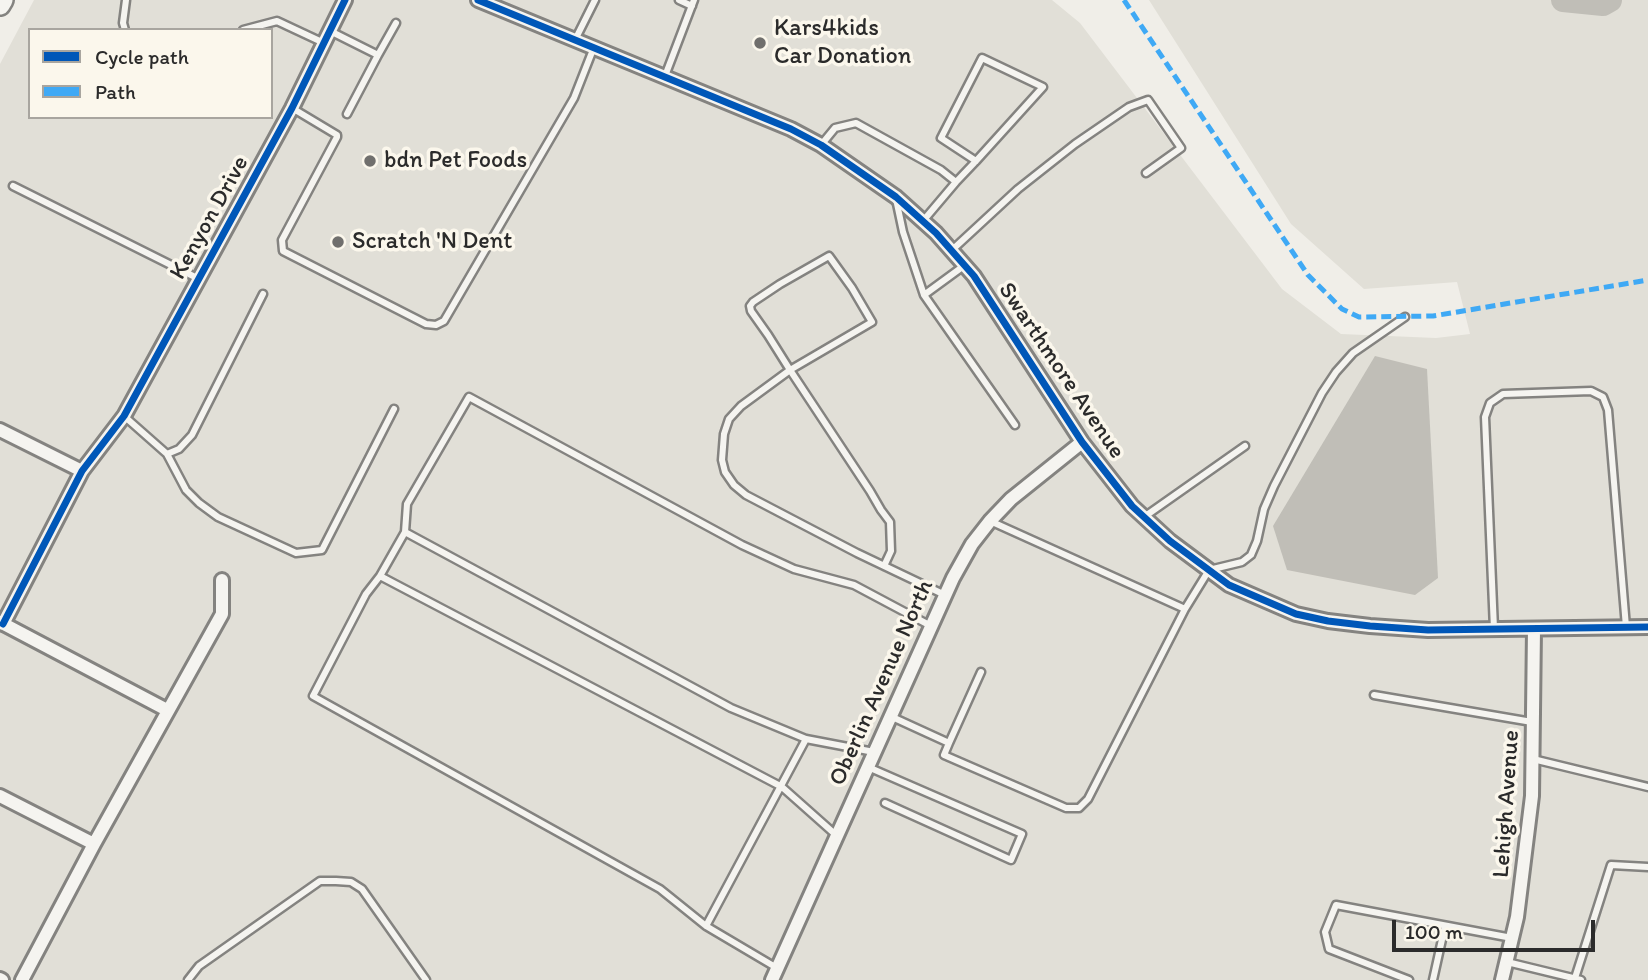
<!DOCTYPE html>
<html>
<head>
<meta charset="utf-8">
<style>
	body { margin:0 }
	#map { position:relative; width:1648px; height:980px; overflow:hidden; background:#f0eee8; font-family:Itim,sans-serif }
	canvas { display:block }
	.legend { position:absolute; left:28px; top:28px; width:245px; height:91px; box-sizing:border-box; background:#fbf7ec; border:2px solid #a8a59f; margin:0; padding:9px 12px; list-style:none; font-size:21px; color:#2b2b2b }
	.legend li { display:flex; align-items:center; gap:14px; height:35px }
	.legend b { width:35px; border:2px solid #a8a59f }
	.scale { position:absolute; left:1392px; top:920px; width:203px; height:32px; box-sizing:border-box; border:4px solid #2b2b2b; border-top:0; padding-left:9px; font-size:21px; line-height:24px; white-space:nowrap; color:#2b2b2b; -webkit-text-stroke:5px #fbf7ec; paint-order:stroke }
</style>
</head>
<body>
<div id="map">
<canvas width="1648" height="980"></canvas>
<ul class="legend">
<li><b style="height:9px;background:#0057b8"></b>Cycle path</li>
<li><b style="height:9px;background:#3fa9f5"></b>Path</li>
</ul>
<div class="scale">100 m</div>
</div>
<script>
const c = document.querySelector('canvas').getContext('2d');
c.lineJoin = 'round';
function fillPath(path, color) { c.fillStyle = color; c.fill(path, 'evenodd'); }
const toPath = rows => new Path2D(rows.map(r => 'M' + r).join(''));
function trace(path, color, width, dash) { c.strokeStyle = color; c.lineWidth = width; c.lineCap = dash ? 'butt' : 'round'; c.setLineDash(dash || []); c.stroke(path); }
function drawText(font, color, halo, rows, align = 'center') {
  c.font = font + ' Itim,sans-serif'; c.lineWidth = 7; c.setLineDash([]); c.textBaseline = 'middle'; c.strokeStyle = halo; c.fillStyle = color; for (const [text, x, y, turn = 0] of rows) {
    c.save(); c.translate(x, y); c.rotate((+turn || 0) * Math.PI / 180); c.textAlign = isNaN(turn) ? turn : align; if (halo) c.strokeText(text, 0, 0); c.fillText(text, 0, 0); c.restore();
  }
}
fillPath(toPath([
	[34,0,1052,0,1080,23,1282,289,1341,334,1436,338,1470,334,1457,282,1364,289,1291,224,1149,0,1648,0,1648,980,0,980,0,64],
	[30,30,271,30,271,117,30,117]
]), '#e1dfd7');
fillPath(toPath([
	[1375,356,1427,369,1438,578,1415,595,1287,570,1273,526]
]), '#c0beb7');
trace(toPath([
	[1563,0,1603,4,1610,0]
]), '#c0beb7', 24);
const service = toPath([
	[679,0,692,6],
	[125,30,123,23,126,0],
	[243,30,277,21,324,43],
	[330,31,378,55,347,114],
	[575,40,595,0],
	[378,55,396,23],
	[665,76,694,0],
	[292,108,337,135,337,137,282,240,283,251,426,324,436,325,444,321,574,98,594,47],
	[821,145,835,128,856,123,941,170,956,182,923,221],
	[956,182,976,161,1043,87,982,58,941,138,976,161],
	[13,186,199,279],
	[896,199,903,232,924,295,1015,425],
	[951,251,1018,189,1075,144,1129,107,1148,100,1181,148,1146,173],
	[924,295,965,265],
	[124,416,167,454,186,490,199,503,218,517,296,553,322,550,394,409],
	[167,454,179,449,192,435,263,294],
	[1144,517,1245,446],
	[990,521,1185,609,1209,570,1242,562,1251,555,1257,541,1264,509,1274,486,1322,393,1336,372,1353,353,1405,317],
	[884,566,891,551,890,522,881,510,870,491,790,370,768,335,751,311,750,306,753,302,780,284,829,256,852,288,872,322,790,370,741,406,729,419,724,434,722,460,725,472,734,485,746,495,857,553,945,595],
	[380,576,405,532],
	[1494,629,1485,417,1490,403,1503,394,1591,391,1603,397,1608,410,1626,627],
	[1374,695,1532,722],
	[890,716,949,743,944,755,1066,808,1079,808,1088,799,1185,609],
	[949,743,981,672],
	[874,752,806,739,731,708,405,532,407,504,469,397,742,545,794,569,854,585,931,626],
	[1533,759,1648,787],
	[868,767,1022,834,1011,860,885,803],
	[706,926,806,739],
	[1507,962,1581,980],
	[777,968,706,926,660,889,313,696,366,594,380,576,782,787,836,835],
	[1575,978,1611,865,1648,867],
	[188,980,199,966,320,881,336,881,351,882,362,889,426,980],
	[1409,980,1329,949,1325,932,1336,905,1512,938],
	[1433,980,1445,926]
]);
const minor = toPath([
	[478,0,791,129,821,145,896,197,936,233,974,276,1082,442,1132,506,1170,541,1229,585,1296,614,1328,621,1370,626,1428,630,1648,627],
	[0,430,82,471],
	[0,622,167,710],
	[3,624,82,471,124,416,292,108,345,0],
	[0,796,94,844],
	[0,979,2,980],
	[22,980,94,844,222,614,222,580],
	[772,980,953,578,972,544,990,521,1011,499,1082,442],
	[1502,980,1517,917,1532,796,1534,629]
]);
const secondary = toPath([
	[0,5,3,0]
]);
trace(service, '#848380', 11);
trace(minor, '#848380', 18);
trace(secondary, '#848380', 24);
trace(service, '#f5f4f0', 6);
trace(minor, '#f5f4f0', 12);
trace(secondary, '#f5f4f0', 19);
trace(toPath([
	[1124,0,1308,275,1342,309,1359,317,1433,316,1648,280]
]), '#3fa9f5', 5, [10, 5]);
trace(toPath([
	[478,0,791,129,821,145,896,197,936,233,974,276,1082,442,1132,506,1170,541,1229,585,1296,614,1328,621,1370,626,1428,630,1648,627],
	[3,624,82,471,124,416,292,108,345,0]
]), '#0057b8', 7);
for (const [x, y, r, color] of [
	[760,43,7,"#706f6d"],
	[370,161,7,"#706f6d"],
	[338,242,7,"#706f6d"]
]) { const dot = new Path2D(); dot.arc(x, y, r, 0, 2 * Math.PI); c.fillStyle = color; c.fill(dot); trace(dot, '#fbf7ec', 2.5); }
drawText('24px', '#2b2b2b', '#fbf7ec', [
	["Kars4kids",774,29],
	["Car Donation",774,57],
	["bdn Pet Foods",384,161],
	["Scratch 'N Dent",352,242]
], 'left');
drawText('24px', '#2b2b2b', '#fbf7ec', [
	["Kenyon Drive",210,218,-61],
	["Swarthmore Avenue",1061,371,56],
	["Oberlin Avenue North",882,683,-66],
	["Lehigh Avenue",1507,804,-86]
]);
</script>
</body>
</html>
